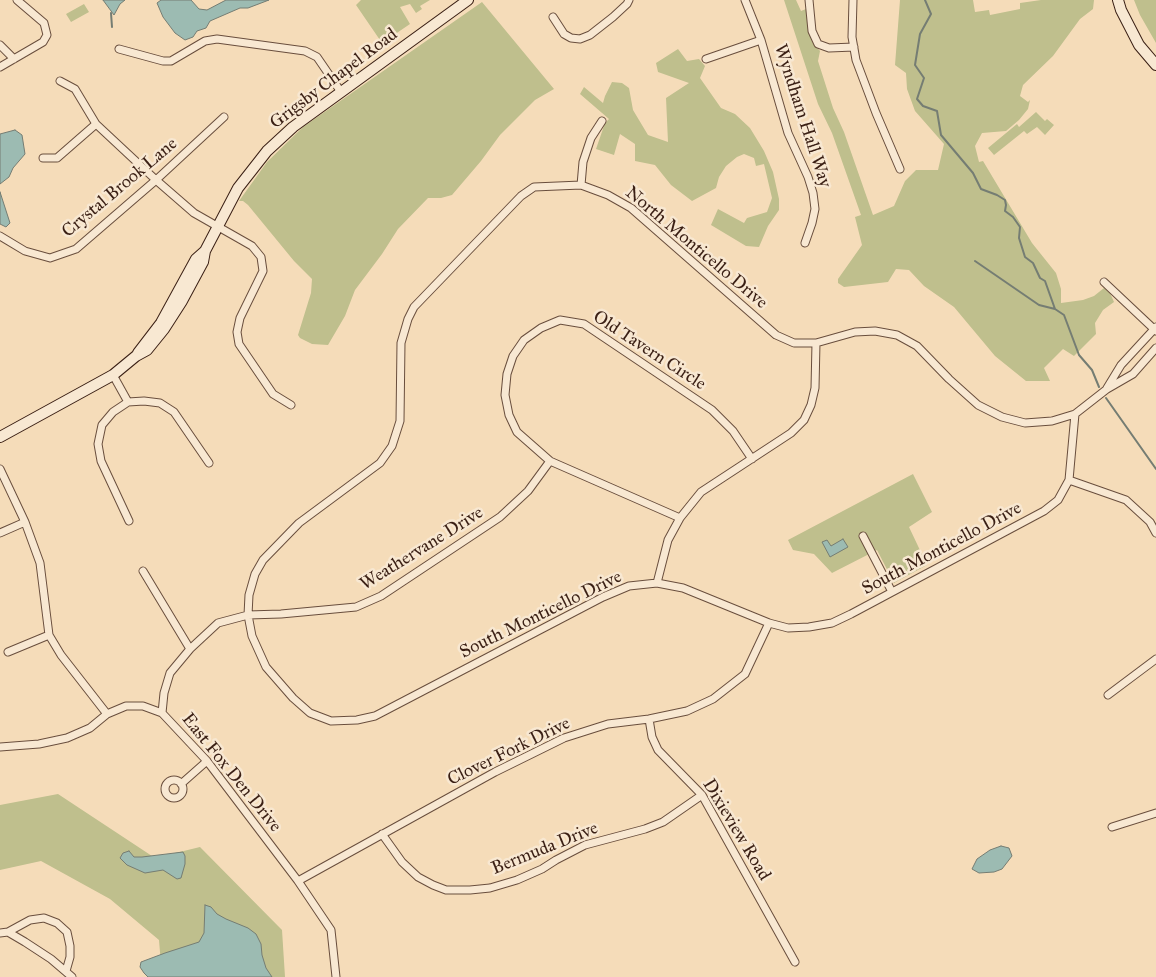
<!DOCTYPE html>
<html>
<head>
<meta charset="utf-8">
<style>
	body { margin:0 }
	canvas { display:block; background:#f5dcb9 }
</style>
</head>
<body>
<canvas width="1156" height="977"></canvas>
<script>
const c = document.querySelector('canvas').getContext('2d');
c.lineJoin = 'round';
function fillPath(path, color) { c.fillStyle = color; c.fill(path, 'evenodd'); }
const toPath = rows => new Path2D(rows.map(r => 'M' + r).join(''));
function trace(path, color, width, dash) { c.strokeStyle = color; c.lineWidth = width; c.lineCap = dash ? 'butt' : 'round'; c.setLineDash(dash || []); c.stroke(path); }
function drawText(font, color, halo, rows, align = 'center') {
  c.font = font + ' "IM FELL Great Primer",serif'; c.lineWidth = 5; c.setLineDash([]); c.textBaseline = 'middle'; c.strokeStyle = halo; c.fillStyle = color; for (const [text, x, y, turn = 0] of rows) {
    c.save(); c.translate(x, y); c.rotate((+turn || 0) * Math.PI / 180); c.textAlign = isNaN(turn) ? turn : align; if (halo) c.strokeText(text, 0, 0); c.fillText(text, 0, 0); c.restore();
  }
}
fillPath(toPath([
	[361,0,430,0,420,6,422,9,416,13,410,4,400,7,410,24,382,43,356,5],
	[784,0,796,0,801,11,806,9,812,41,820,51,818,61,833,108,844,132,873,215,894,206,905,181,916,170,938,170,944,144,915,111,907,89,906,73,895,65,900,0,973,0,975,12,989,10,990,15,1020,9,1020,3,1041,0,1094,0,1093,9,1080,19,1053,56,1023,85,1020,96,1028,102,1030,100,1028,109,1019,120,1006,131,982,133,975,146,979,162,983,161,1032,243,1056,273,1061,289,1061,303,1083,300,1094,296,1104,288,1110,293,1114,302,1103,310,1095,323,1096,334,1074,356,1063,349,1044,368,1050,381,1026,381,995,356,954,307,924,286,909,270,896,269,888,282,844,287,838,283,838,279,862,245,855,217,861,215,832,133,818,104],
	[1134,0,1156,0,1156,43,1140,15],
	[482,2,554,89,535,100,500,135,481,161,452,195,441,198,428,198,398,229,382,254,355,290,345,316,328,345,312,344,300,338,298,335,311,293,312,279,294,261,248,205,243,201,239,201,267,162,303,127],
	[84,4,89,12,71,22,66,14],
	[678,49,687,61,699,59,705,66,700,78,721,108,735,114,750,128,764,151,773,172,779,199,779,210,768,226,759,247,746,246,711,225,718,209,744,223,747,218,767,212,772,198,764,164,756,166,754,158,744,154,737,157,726,166,719,177,716,188,692,201,671,185,655,165,635,161,635,144,620,134,614,155,596,149,605,123,609,119,580,94,584,87,603,103,605,96,612,82,622,83,629,88,633,110,648,135,668,142,666,98,689,83,658,72,656,63],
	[1036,112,1045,121,1047,119,1054,125,1045,135,1037,127,1027,134,1024,131,994,155,988,148,1017,124,1019,127],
	[913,474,932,512,909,527,927,565,894,583,877,550,832,573,814,554,793,550,788,540],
	[58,794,155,858,200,847,282,930,285,977,162,977,159,940,110,899,41,861,0,870,0,805]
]), '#bfbf8d');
const water = toPath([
	[103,0,125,0,120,4,114,15,103,0],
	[161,0,191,0,199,9,207,10,226,0,269,0,248,8,240,8,210,21,206,28,197,31,193,37,185,40,175,33,163,17,157,3,161,0],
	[15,130,22,135,25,154,13,168,9,177,0,184,0,134,15,130],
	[0,192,10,223,6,227,0,224,0,192],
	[843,539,848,547,830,557,822,542,827,540,831,546,843,539],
	[1001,846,1009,848,1012,856,1002,869,994,872,979,873,972,869,977,859,990,850,1001,846],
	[129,851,134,857,142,857,183,852,185,856,185,864,181,878,177,879,163,870,145,873,127,865,120,858,123,853,129,851],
	[205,905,211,907,217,914,226,919,248,928,256,934,261,944,262,955,266,968,272,977,148,977,144,973,140,967,141,962,165,953,199,942,204,933,205,905]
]);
fillPath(water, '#9cbbb2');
trace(water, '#757d73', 1);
trace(toPath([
	[925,0,931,14,920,34,915,65,924,78,917,99,923,106,937,111,941,135,973,173,981,189,997,195,1005,200,1006,205,1005,211,1013,217,1020,227,1019,238,1025,257,1033,263,1040,278,1045,281,1055,309],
	[111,13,112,27],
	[975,261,1039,305,1055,309,1064,315,1079,355,1092,370,1099,387],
	[1106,398,1156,469]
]), '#757d73', 2);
const street = toPath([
	[745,0,761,40,788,133,808,177,813,193,815,209,812,223,805,243],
	[809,0,812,31,818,44,829,48,854,47],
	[853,0,852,37,856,60,876,113,900,169],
	[553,17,564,34,571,38,580,39,590,35,613,17,627,4,629,0],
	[0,45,14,59],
	[119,49,163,61,171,61,205,41,217,39,305,51,317,57,341,92],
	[706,59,761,40],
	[0,67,43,42,47,35,44,23,17,0],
	[60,81,75,89,96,124,156,180,194,213,252,246,261,257,263,271,240,318,237,332,239,344,273,394,291,405],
	[43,158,57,158,96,124],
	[581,185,583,162,591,138,602,121],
	[0,236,25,251,50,258,76,249,156,180,224,117],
	[1104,282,1156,331],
	[113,375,128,402],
	[1107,388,1121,365,1156,327],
	[1075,414,1069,480,1058,500,1044,511,851,614,832,623,809,627,788,628,769,623,683,588,657,583,629,586,603,597,375,716,357,720,331,721,310,713,293,698,266,667,252,636,248,615,249,595,255,574,263,560,299,523,380,463,392,446,400,421,401,343,408,319,414,307,521,196,534,187,581,185,608,195,631,208,776,335,794,343,816,343,855,332,875,331,897,335,917,346,949,379,978,405,1002,417,1025,423,1052,421,1075,414,1107,389,1133,374,1156,348],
	[0,469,25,522,40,563,49,635,61,655,107,714],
	[1069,480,1126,500,1150,522,1156,533],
	[680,518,550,461,517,432,509,415,505,395,507,374,513,356,524,340,541,328,560,320,584,324,712,410,733,431,752,459],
	[129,521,101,461,98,444,102,425,113,412,128,402,144,401,160,403,174,412,209,463],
	[0,533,25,522],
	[863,536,892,592],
	[143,571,190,649],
	[657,583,668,540,680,518,701,492,791,433,804,420,811,405,815,388,816,343],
	[8,652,49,635],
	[1108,695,1156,659],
	[162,713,164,693,170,673,190,649,218,623,248,615,281,614,356,607,381,596,500,517,528,491,550,461],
	[649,719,652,737,658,750,702,795,795,962],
	[0,747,39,744,67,738,90,728,107,714,126,706,143,706,162,713,207,761,298,881,331,930,336,977],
	'165 789a9 9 0 1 1 18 0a9 9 0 1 1-18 0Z',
	[181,784,207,761],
	[1112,827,1156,813],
	[382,834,402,862,418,877,433,885,446,890,470,890,490,888,517,880,542,869,556,860,585,845,645,829,663,822,702,795],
	[298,881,495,772,564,738,608,724,649,719,687,711,713,699,745,674,769,623],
	[8,932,30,920,44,918,57,923,67,932,70,946,70,957,66,971],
	[0,933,8,932,25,942,51,959,72,977]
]);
const secondary = toPath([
	[1118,0,1121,10,1139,45,1156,65],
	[138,353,161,323,196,259,205,251],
	[0,437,113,375,136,356,147,350,164,329,182,301,203,262,205,251,238,188,267,151,293,127,468,0]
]);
trace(street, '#694e3d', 9);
trace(secondary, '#3a1f14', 12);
trace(street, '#f8e8d2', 7);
trace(secondary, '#f8e8d2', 10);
drawText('18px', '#3a1f14', '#f8e8d2', [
	["Grigsby Chapel Road",334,79,-37],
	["Wyndham Hall Way",802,116,72],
	["Crystal Brook Lane",120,188,-40],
	["North Monticello Drive",696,248,40],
	["Old Tavern Circle",649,351,33],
	["Weathervane Drive",422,549,-32],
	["South Monticello Drive",942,549,-28],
	["South Monticello Drive",541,615,-26],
	["Clover Fork Drive",509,752,-26],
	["East Fox Den Drive",231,773,51],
	["Dixieview Road",736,830,59],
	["Bermuda Drive",545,849,-22]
]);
</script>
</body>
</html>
